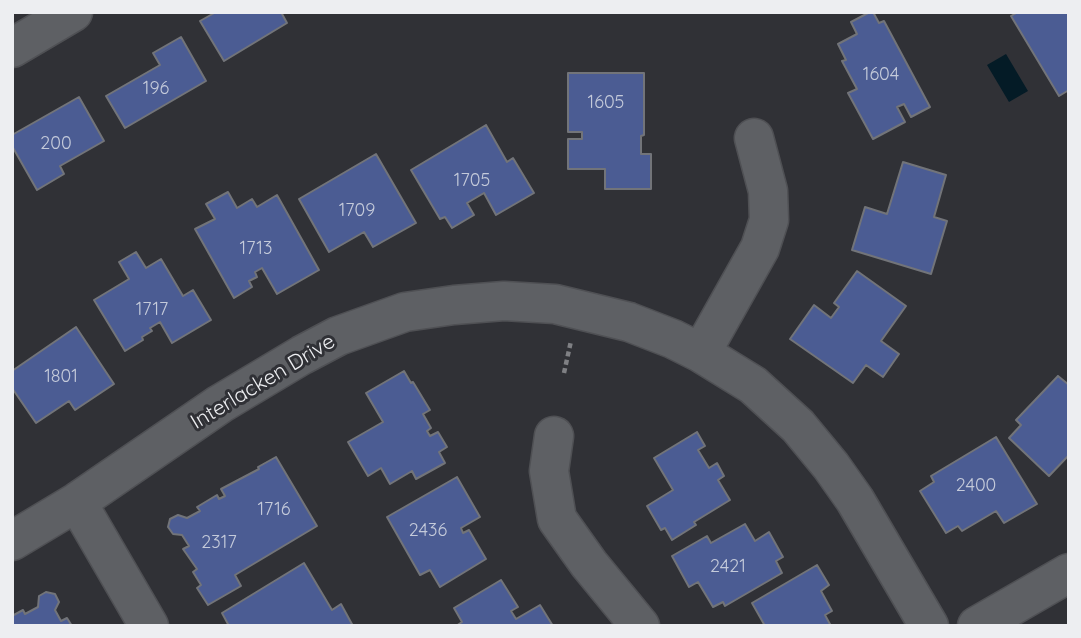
<!DOCTYPE html>
<html>
<head>
<meta charset="utf-8">
<style>
	body { margin:0 }
	#map { position:relative; width:1081px; height:638px; overflow:hidden; background:#303136; font-family:Quicksand,sans-serif }
	canvas { display:block }
	.frame { position:absolute; inset:0; border:14px solid #edeef1; pointer-events:none }
</style>
</head>
<body>
<div id="map">
<canvas width="1081" height="638"></canvas>
<div class="frame"></div>
</div>
<script>
const c = document.querySelector('canvas').getContext('2d');
c.lineJoin = 'round';
function fillPath(path, color) { c.fillStyle = color; c.fill(path, 'evenodd'); }
const toPath = rows => new Path2D(rows.map(r => 'M' + r).join(''));
function trace(path, color, width, dash) { c.strokeStyle = color; c.lineWidth = width; c.lineCap = dash ? 'butt' : 'round'; c.setLineDash(dash || []); c.stroke(path); }
function drawText(font, color, halo, rows, align = 'center') {
  c.font = font + ' Quicksand,sans-serif'; c.lineWidth = 6; c.setLineDash([]); c.textBaseline = 'middle'; c.strokeStyle = halo; c.fillStyle = color; for (const [text, x, y, turn = 0] of rows) {
    c.save(); c.translate(x, y); c.rotate((+turn || 0) * Math.PI / 180); c.textAlign = isNaN(turn) ? turn : align; if (halo) c.strokeText(text, 0, 0); c.fillText(text, 0, 0); c.restore();
  }
}
fillPath(toPath([
	[1006,54,1028,91,1009,102,987,65]
]), '#041b26');
const building = toPath([
	[216,12,281,12,287,23,224,61,200,21,216,12],
	[870,12,873,12,879,23,884,21,930,107,911,117,904,104,897,107,905,122,873,139,848,93,857,89,842,61,846,60,838,44,857,34,851,22,870,12],
	[1018,12,1069,12,1069,90,1059,96,1011,16,1018,12],
	[181,37,206,81,125,128,106,96,160,65,153,53,181,37],
	[568,73,644,73,644,135,641,136,641,154,651,154,651,189,605,189,605,169,568,169,568,139,582,139,582,132,568,132,568,73],
	[79,97,104,141,60,166,64,174,37,190,12,146,12,135,79,97],
	[486,125,507,162,513,158,534,193,496,215,484,193,467,203,474,215,452,228,445,217,440,219,411,170,486,125],
	[376,154,416,223,373,247,364,232,329,252,299,199,376,154],
	[903,162,946,175,934,217,947,221,931,274,852,250,865,207,887,214,903,162],
	[228,192,237,208,252,199,257,207,277,195,319,270,277,294,262,268,255,272,257,277,249,281,252,287,234,298,195,229,215,219,206,204,228,192],
	[136,252,146,268,161,259,183,296,193,290,211,320,172,343,160,322,150,328,152,331,142,337,143,340,125,351,94,300,129,279,119,262,136,252],
	[857,271,906,306,881,341,899,354,883,377,866,365,853,383,790,339,814,305,831,318,839,307,834,303,857,271],
	[76,327,114,384,75,410,69,401,36,423,12,388,12,371,76,327],
	[404,371,411,383,413,382,430,410,423,414,431,428,427,431,430,436,438,432,447,447,439,452,445,463,416,479,412,471,390,484,381,468,368,476,348,442,383,422,366,393,404,371],
	[1058,376,1069,385,1069,455,1049,476,1009,438,1021,425,1016,420,1058,376],
	[697,432,705,446,698,450,709,468,717,463,724,476,718,480,730,500,694,522,696,525,672,540,665,528,661,530,647,506,673,490,654,458,697,432],
	[996,437,1037,504,1004,523,996,511,962,531,958,526,946,533,920,491,934,482,931,476,996,437],
	[276,457,317,526,235,575,241,586,208,605,197,588,201,585,193,572,197,569,183,549,189,546,182,535,173,534,168,527,170,519,178,515,187,518,200,511,197,507,217,495,219,499,225,496,221,489,259,469,258,467,276,457],
	[457,477,480,517,461,528,463,533,469,530,486,559,440,587,430,570,420,575,387,517,457,477],
	[745,524,755,541,769,532,783,557,776,561,782,573,725,606,723,602,713,607,698,582,689,587,672,556,707,536,711,543,745,524],
	[304,563,332,610,341,604,353,626,229,626,222,613,304,563],
	[817,565,829,585,821,591,832,611,825,615,831,626,765,626,752,603,817,565],
	[501,580,518,607,511,611,516,619,540,605,553,626,456,626,462,622,454,608,501,580],
	[46,592,55,594,59,602,55,610,61,621,67,618,72,626,12,626,12,616,23,610,25,614,38,607,39,596,46,592]
]);
fillPath(building, '#4b5c93');
trace(building, '#727479', 2);
const minor = toPath([
	[12,48,73,12],
	[701,353,760,248,769,220,768,191,754,138],
	[554,436,549,471,557,519,589,564,640,626],
	[77,502,149,626],
	[12,541,77,502,220,404,302,355,338,336,405,312,454,305,504,301,555,304,629,322,673,339,701,353,753,385,798,426,831,466,855,500,929,626],
	[977,626,1069,573]
]);
trace(minor, '#4f5054', 41);
trace(toPath([
	[564,373,571,341]
]), '#7f8084', 4.5, [5, 3.5]);
trace(minor, '#5e6064', 38);
drawText('18px', '#c4cada', null, [
	["1604",881,75],
	["196",156,89],
	["1605",606,103],
	["200",56,144],
	["1705",472,181],
	["1709",357,211],
	["1713",256,249],
	["1717",152,310],
	["1801",61,377],
	["2400",976,486],
	["1716",274,510],
	["2436",428,531],
	["2317",219,543],
	["2421",728,567]
]);
drawText('21px', '#edeef1', '#303136', [
	["Interlacken Drive",263,382,-31]
]);
</script>
</body>
</html>
